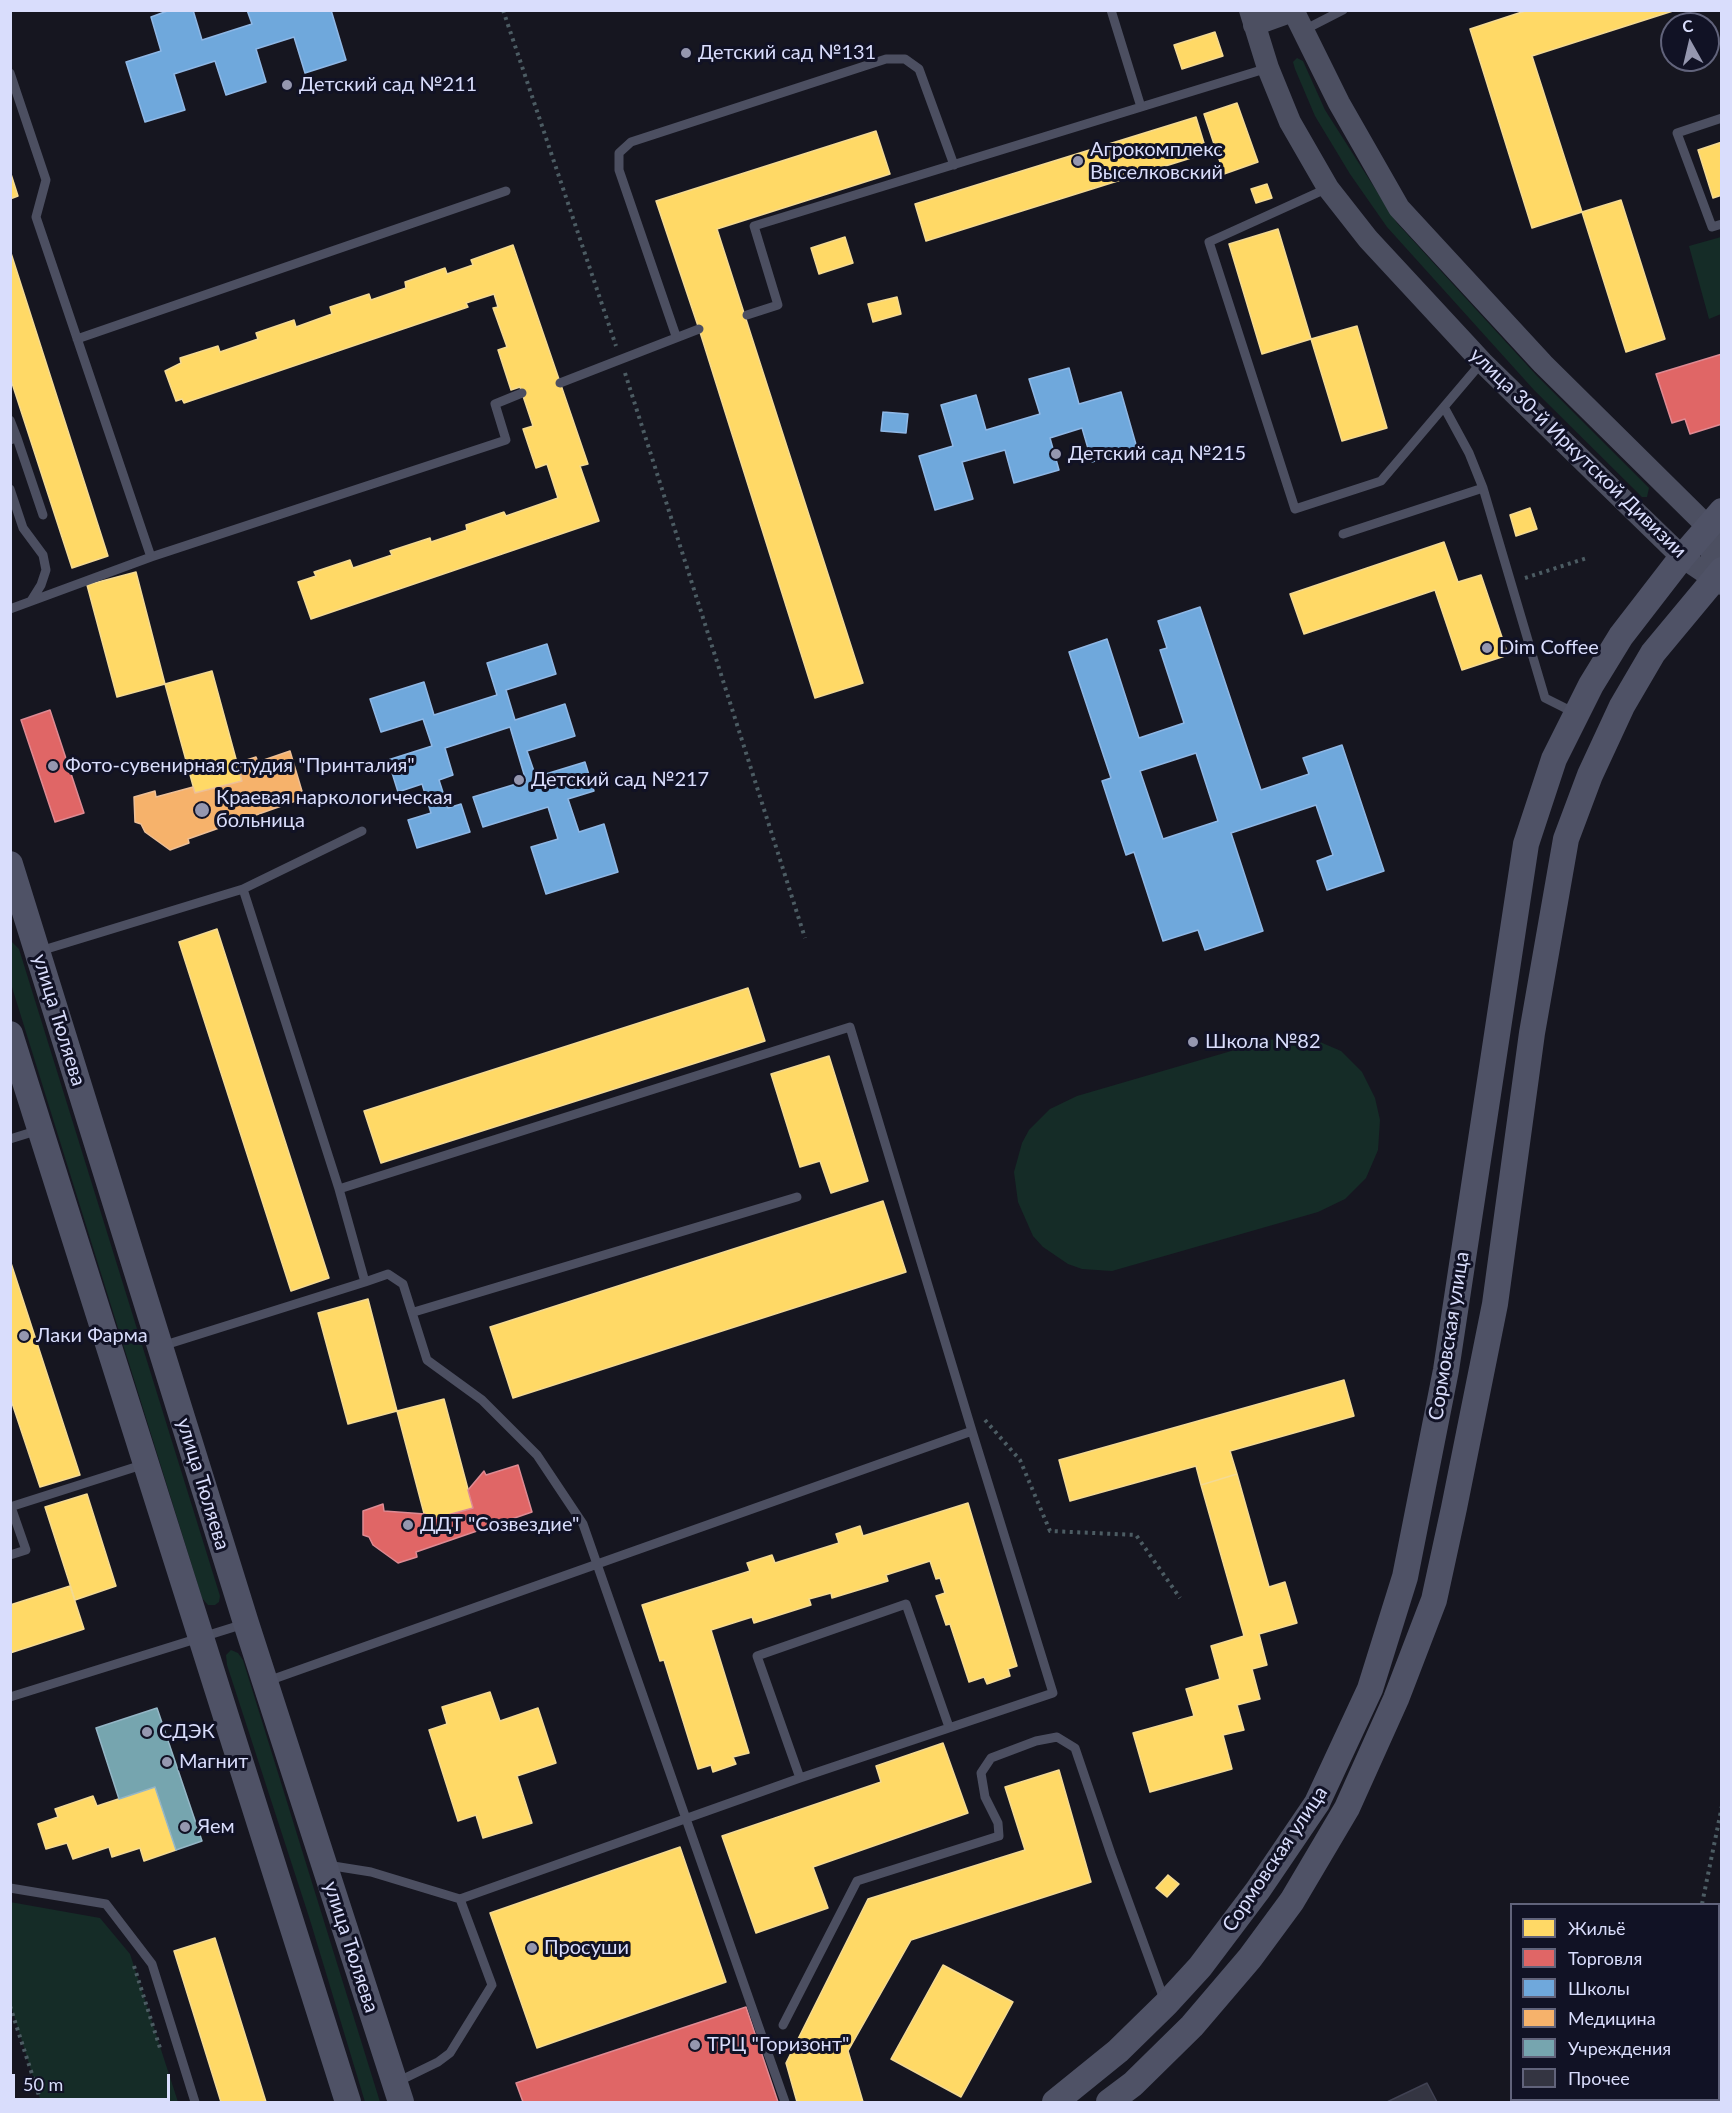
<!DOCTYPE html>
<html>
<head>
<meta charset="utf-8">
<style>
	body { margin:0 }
	#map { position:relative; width:1732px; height:2113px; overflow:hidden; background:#161620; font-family:Lato,sans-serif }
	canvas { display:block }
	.frame { position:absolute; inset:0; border:12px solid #d9ddfc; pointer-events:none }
	.legend { position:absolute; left:1510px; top:1903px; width:210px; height:198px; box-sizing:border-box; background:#111225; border:2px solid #61637b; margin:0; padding:8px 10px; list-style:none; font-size:18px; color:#d9ddfc }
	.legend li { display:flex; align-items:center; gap:12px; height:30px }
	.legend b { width:30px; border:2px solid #61637b }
	.north { position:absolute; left:1660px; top:12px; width:60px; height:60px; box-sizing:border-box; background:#111225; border:2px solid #61637b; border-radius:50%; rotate:352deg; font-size:16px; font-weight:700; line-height:24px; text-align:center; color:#d9ddfc }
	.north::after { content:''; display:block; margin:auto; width:21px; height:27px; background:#9597af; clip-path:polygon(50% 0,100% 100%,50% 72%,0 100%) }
	.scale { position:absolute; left:12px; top:2074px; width:158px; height:27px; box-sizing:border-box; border:3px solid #d9ddfc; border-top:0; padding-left:8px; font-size:18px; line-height:21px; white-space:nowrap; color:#d9ddfc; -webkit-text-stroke:4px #111225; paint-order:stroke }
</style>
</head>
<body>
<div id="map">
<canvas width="1732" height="2113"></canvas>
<div class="frame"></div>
<ul class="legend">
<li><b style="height:16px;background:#ffd966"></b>Жильё</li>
<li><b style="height:16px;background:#e06666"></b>Торговля</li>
<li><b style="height:16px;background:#6fa8dc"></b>Школы</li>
<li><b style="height:16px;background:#f6b26b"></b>Медицина</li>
<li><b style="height:16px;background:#76a5af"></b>Учреждения</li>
<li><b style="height:16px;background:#343542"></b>Прочее</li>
</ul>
<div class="north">С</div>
<div class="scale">50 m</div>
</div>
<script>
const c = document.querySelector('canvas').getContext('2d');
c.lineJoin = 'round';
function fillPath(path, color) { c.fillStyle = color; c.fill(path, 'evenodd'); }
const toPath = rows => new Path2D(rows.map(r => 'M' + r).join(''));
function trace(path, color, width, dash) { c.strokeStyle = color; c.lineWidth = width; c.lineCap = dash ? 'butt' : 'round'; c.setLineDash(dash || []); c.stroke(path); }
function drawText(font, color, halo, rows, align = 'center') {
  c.font = font + ' Lato,sans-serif'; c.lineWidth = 6; c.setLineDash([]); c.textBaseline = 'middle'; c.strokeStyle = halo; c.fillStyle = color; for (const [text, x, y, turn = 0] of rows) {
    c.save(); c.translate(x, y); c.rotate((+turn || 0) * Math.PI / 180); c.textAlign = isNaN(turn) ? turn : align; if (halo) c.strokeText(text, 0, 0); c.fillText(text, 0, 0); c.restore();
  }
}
fillPath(toPath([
	[1297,58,1303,61,1325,110,1397,223,1537,376,1649,488,1647,497,1642,497,1534,390,1387,227,1350,174,1315,116,1295,69,1293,62],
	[1721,237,1721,314,1709,319,1689,246],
	[10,940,19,949,220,1596,219,1602,215,1605,208,1605,202,1598,11,984],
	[1298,1036,1313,1039,1341,1051,1362,1072,1375,1098,1380,1120,1378,1150,1366,1178,1345,1199,1318,1212,1112,1271,1082,1269,1068,1264,1043,1247,1033,1236,1018,1202,1014,1172,1022,1143,1029,1130,1050,1109,1077,1096,1269,1040],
	[231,1650,238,1653,243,1660,380,2102,365,2102,310,1920,227,1665,226,1655],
	[10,1902,100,1918,130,1954,178,2102,41,2102,11,2006]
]), '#152c27');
fillPath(toPath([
	[1721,1948,1721,2102,1682,2102,1683,2100,1718,2100,1718,1961]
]), '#112d41');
const homes = toPath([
	[1528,10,1676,10,1532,56,1582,212,1532,228,1470,29,1528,10],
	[1215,32,1223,56,1182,69,1174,45,1215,32],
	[1237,103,1258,162,1224,174,1204,114,1237,103],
	[1196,117,1207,153,926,241,915,204,1196,117],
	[876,131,890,174,717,229,863,683,815,698,699,329,656,201,876,131],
	[1722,142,1722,195,1713,198,1698,150,1722,142],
	[10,171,18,196,10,199,10,171],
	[1267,184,1272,198,1256,203,1251,189,1267,184],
	[1621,200,1665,339,1626,352,1582,212,1621,200],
	[1278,229,1311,339,1262,354,1229,244,1278,229],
	[845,237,853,263,819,274,811,248,845,237],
	[513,245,588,464,580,466,599,521,311,619,298,582,316,576,314,572,350,560,353,568,392,555,390,551,430,538,431,542,467,530,466,525,504,512,506,516,558,498,547,464,536,468,523,429,533,426,520,387,511,390,498,350,507,347,493,308,498,307,494,294,466,303,468,307,184,403,182,399,176,401,165,371,181,363,180,358,218,346,220,352,258,339,256,333,294,320,296,327,332,314,330,307,369,294,371,300,406,288,405,282,445,268,447,274,473,265,471,260,513,245],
	[10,250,108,556,72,568,10,377,10,250],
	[897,297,901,314,873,322,868,304,897,297],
	[1357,326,1387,428,1342,441,1311,339,1357,326],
	[1530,508,1537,529,1516,536,1510,515,1530,508],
	[1444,542,1458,582,1481,575,1508,655,1462,670,1435,590,1304,634,1290,594,1444,542],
	[136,572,165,684,117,697,87,585,136,572],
	[212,671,242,781,195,793,165,684,212,671],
	[217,929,329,1278,291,1291,179,942,217,929],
	[748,988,765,1041,381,1163,364,1111,748,988],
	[829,1056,868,1181,831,1193,820,1161,800,1167,771,1074,829,1056],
	[883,1201,906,1272,513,1398,490,1327,883,1201],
	[10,1260,80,1475,40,1487,10,1397,10,1260],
	[368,1299,397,1411,348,1424,318,1313,368,1299],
	[1344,1380,1354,1416,1230,1451,1237,1474,1201,1485,1196,1466,1070,1501,1059,1460,1344,1380],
	[444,1399,473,1508,426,1521,397,1411,444,1399],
	[1237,1474,1269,1587,1285,1582,1297,1623,1259,1634,1267,1665,1252,1669,1260,1699,1237,1705,1244,1730,1223,1735,1232,1769,1150,1792,1133,1733,1194,1716,1186,1689,1220,1679,1211,1646,1244,1636,1201,1485,1237,1474],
	[87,1494,116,1586,75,1600,45,1507,87,1494],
	[968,1503,1017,1666,1008,1669,1010,1676,987,1684,984,1677,969,1682,950,1624,946,1625,936,1596,945,1593,940,1578,936,1579,930,1561,886,1575,888,1581,832,1598,831,1593,809,1599,811,1605,754,1623,752,1617,711,1630,749,1753,733,1757,736,1764,713,1772,711,1765,698,1769,664,1660,660,1661,642,1605,750,1571,747,1563,772,1555,775,1563,839,1543,836,1534,860,1526,863,1536,968,1503],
	[70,1586,84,1629,10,1653,10,1605,70,1586],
	[490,1692,500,1721,538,1708,556,1763,517,1776,532,1823,483,1838,476,1815,458,1821,429,1730,447,1724,442,1707,490,1692],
	[943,1743,968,1813,813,1867,828,1908,756,1933,722,1836,881,1782,876,1766,943,1743],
	[1059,1770,1091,1882,911,1940,848,2051,863,2102,797,2102,786,2063,868,1899,1025,1850,1005,1787,1059,1770],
	[155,1787,176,1850,144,1861,140,1848,112,1857,109,1847,73,1859,67,1843,46,1849,38,1824,58,1817,55,1809,93,1796,97,1806,155,1787],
	[680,1847,726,1982,537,2048,490,1913,680,1847],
	[1168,1875,1179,1884,1167,1897,1156,1888,1168,1875],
	[215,1938,266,2102,221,2102,174,1951,215,1938],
	[943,1965,1013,2002,961,2097,891,2059,943,1965]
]);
fillPath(homes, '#ffd966');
trace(homes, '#f4da93', 1.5);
const shops = toPath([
	[1722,354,1722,424,1690,434,1685,419,1672,423,1656,374,1722,354],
	[50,710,84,813,55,822,21,720,50,710],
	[518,1465,532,1512,416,1552,417,1557,398,1563,373,1545,369,1537,363,1535,363,1511,383,1504,384,1511,425,1514,426,1521,473,1508,468,1490,484,1471,486,1475,518,1465],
	[746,2007,778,2102,523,2102,516,2083,746,2007]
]);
fillPath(shops, '#e06666');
trace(shops, '#de8a93', 1.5);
const schools = toPath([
	[170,10,193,10,202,40,252,24,247,10,331,10,346,60,305,73,294,37,256,49,266,82,226,95,215,61,174,74,185,110,145,122,126,62,161,51,151,17,170,10],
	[1069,368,1079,404,1121,392,1137,448,1092,462,1082,428,1050,438,1059,470,1014,483,1005,450,962,462,973,499,935,510,919,456,953,446,941,405,976,395,986,430,1040,414,1029,379,1069,368],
	[883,412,908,414,906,433,881,431,883,412],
	[1200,607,1261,790,1309,774,1303,758,1342,745,1384,871,1327,890,1317,861,1333,855,1316,805,1231,833,1263,931,1205,950,1198,930,1163,941,1134,852,1126,855,1102,781,1111,778,1069,652,1107,639,1139,738,1184,723,1160,650,1167,648,1158,621,1200,607],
	[1196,753,1218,821,1163,839,1140,771,1196,753],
	[547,644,556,674,506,690,515,720,565,704,575,736,527,751,536,777,585,762,594,791,568,799,579,832,604,824,618,872,546,894,531,847,558,839,548,807,483,827,473,797,526,781,510,727,445,748,453,775,439,780,448,808,461,804,470,832,417,848,408,820,431,813,422,784,398,792,388,760,432,746,423,719,381,732,370,699,424,682,434,715,497,695,487,663,547,644]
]);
fillPath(schools, '#6fa8dc');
trace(schools, '#8fb8e6', 1.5);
const health = toPath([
	[290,751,304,798,188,839,189,843,170,850,145,832,141,824,135,822,134,797,155,791,156,797,193,787,195,793,242,781,237,763,256,757,258,762,290,751]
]);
fillPath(health, '#f6b26b');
trace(health, '#edbf96', 1.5);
const public = toPath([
	[157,1708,202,1841,176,1850,155,1787,119,1799,96,1728,157,1708]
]);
fillPath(public, '#76a5af');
trace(public, '#94b6c6', 1.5);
const building = toPath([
	[1427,2083,1437,2102,1387,2102,1427,2083]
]);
fillPath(building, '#343542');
trace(building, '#414253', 1.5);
trace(toPath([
	[503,10,616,346],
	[625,373,805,938],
	[1525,578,1587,558],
	[985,1420,1020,1460,1050,1531,1136,1535,1180,1598],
	[1702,1904,1722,1806],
	[134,1966,160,2048],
	[10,2006,41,2102],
	[1662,2102,1663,2100]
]), '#4c5c63', 4, [3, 4.5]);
trace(toPath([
	[1111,10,1141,107],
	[1304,30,1343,10],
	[10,73,46,180,36,217,151,557],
	[1722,118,1677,133,1712,227,1722,224],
	[1328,188,1209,242,1295,509,1381,481,1482,362],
	[747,315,778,305,754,226,1268,68],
	[676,336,619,170,619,153,631,142,886,59,905,59,919,69,954,165],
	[77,339,506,191],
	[560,383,699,329],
	[1444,407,1469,453,1483,488,1545,698,1575,713],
	[10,420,17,438,10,440],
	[17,438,43,515],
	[10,489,23,528,43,555,46,570,41,585,31,601],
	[1343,534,1483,488],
	[10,609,151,557,506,440,495,404,522,393],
	[243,889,339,1189,365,1282,388,1274,403,1284,427,1360,482,1400,537,1455,583,1524,785,2102],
	[40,951,243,889,362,831],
	[10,1139,39,1130],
	[339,1189,850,1027,972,1431],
	[414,1312,797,1197],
	[162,1346,365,1282],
	[10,1507,145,1464],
	[10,1555,26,1550,11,1507],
	[265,1682,972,1431,1053,1693,800,1778,460,1899,371,1872,327,1865],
	[10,1697,244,1624],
	[800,1778,757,1656,906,1604,949,1727],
	[10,1888,106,1904,152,1964,195,2102],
	[783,2025,857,1881,999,1836,998,1823,985,1797,981,1773,991,1758,1036,1741,1057,1737,1075,1748,1111,1854,1165,2002],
	[397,2082,438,2062,450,2053,492,1985,460,1899]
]), '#4c4f61', 9);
trace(toPath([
	[1250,10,1268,68,1290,122,1328,188,1368,239,1482,362,1612,489,1682,557,1722,584],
	[1293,10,1339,103,1399,208,1543,364,1708,527,1715,578],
	[1254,25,1293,11]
]), '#4c4f61', 22);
trace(toPath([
	[10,864,246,1623,401,2102],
	[10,1034,348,2102],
	[1055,2102,1118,2051,1166,2004,1200,1967,1258,1890,1317,1803,1370,1689,1405,1577,1446,1370,1526,844,1554,759,1591,685,1621,636,1682,557,1722,511],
	[1109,2102,1133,2084,1192,2026,1250,1958,1292,1901,1347,1808,1396,1699,1434,1600,1454,1508,1495,1304,1532,1033,1566,839,1590,775,1622,706,1653,653,1722,570]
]), '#4f5266', 26);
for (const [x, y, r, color] of [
	[686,53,6,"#9597af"],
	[287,85,6,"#9597af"],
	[1078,161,6,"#9597af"],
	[1056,454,6,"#9597af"],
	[1487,648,6,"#9597af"],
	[53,766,6,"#9597af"],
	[519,780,6,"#9597af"],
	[202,810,8,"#9597af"],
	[1193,1042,6,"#9597af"],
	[24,1336,6,"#9597af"],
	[408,1525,6,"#9597af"],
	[147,1732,6,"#9597af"],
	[167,1762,6,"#9597af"],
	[185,1827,6,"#9597af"],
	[532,1948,6,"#9597af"],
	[695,2045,6,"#9597af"]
]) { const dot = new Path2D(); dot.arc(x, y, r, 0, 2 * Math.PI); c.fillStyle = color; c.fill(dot); trace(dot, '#111225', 2); }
drawText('20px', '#d9ddfc', '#111225', [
	["Детский сад №131",698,53],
	["Детский сад №211",299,85],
	["Агрокомплекс",1090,150],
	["Выселковский",1090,173],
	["Детский сад №215",1068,454],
	["Dim Coffee",1499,648],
	["Фото-сувенирная студия \"Принталия\"",65,766],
	["Детский сад №217",531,780],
	["Краевая наркологическая",216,798],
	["больница",216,821],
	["Школа №82",1205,1042],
	["Лаки Фарма",36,1336],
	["ДДТ \"Созвездие\"",420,1525],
	["СДЭК",159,1732],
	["Магнит",179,1762],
	["Яем",197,1827],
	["Просуши",544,1948],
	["ТРЦ \"Горизонт\"",707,2045]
], 'left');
drawText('20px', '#d9ddfc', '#111225', [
	["улица 30-й Иркутской Дивизии",1578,453,44],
	["улица Тюляева",59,1020,73],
	["Сормовская улица",1449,1336,-81],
	["улица Тюляева",203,1484,73],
	["Сормовская улица",1275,1859,-56],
	["улица Тюляева",351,1947,72]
]);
</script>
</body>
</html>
